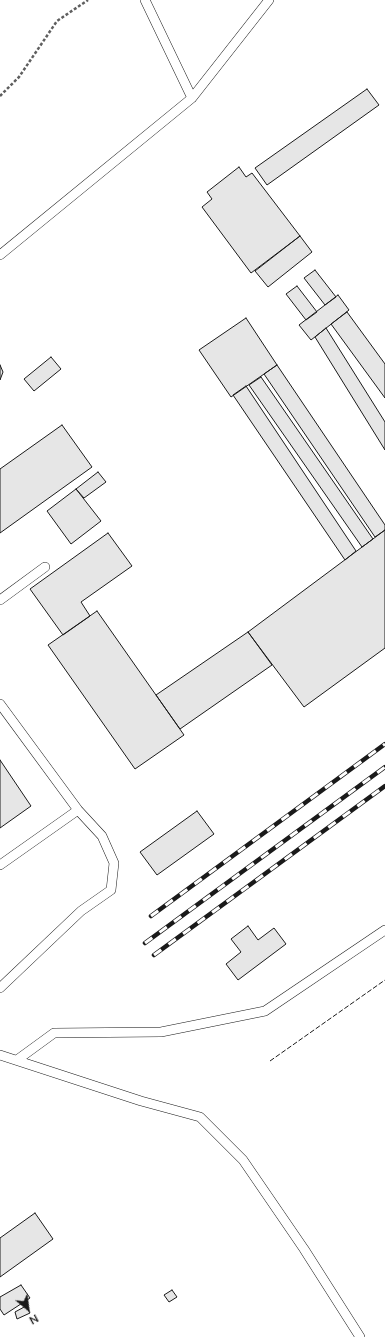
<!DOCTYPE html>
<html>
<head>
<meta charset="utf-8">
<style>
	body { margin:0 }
	#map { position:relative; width:385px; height:1337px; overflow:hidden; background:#fff; font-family:Mulish,sans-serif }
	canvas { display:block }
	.north { position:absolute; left:8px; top:1289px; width:40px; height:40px; -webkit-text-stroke:3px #fff; paint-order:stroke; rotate:151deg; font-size:11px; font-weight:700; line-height:16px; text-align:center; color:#1a1a1a }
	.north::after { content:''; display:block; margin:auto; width:14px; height:18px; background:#1a1a1a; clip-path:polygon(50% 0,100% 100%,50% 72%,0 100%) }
</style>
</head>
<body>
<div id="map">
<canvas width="385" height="1337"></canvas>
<div class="north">N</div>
</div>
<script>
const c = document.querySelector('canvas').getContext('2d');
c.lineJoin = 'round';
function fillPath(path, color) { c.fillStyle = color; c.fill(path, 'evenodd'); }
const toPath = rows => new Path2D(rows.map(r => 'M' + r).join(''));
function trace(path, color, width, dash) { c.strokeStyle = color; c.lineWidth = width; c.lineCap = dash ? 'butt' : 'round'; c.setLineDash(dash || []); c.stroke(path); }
const building = toPath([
	[367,89,379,105,267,185,255,168,367,89],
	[239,167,246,177,252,173,300,236,251,273,202,207,212,199,207,192,239,167],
	[300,236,312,252,268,287,255,271,300,236],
	[315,270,336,297,325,305,304,278,315,270],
	[297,286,317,312,306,320,286,294,297,286],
	[338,295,349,310,311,340,299,325,338,295],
	[347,312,385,364,385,398,331,324,347,312],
	[246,318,277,365,231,397,199,350,246,318],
	[326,328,385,422,385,450,315,337,326,328],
	[51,357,61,369,34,391,24,379,51,357],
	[0,365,3,372,0,380,0,365],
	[277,365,385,525,385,530,375,537,264,374,277,365],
	[261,377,373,539,362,547,249,385,261,377],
	[246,386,356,551,345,560,233,395,246,386],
	[62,425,92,467,0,533,0,469,62,425],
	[98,472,106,482,84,498,76,489,98,472],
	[76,489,101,521,71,544,47,511,76,489],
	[385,530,385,648,304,707,248,632,385,530],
	[108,533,132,566,81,602,90,616,63,635,30,589,108,533],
	[97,611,184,735,135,769,48,645,97,611],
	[248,632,272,665,180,729,156,695,248,632],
	[0,760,31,806,0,828,0,760],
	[197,811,214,834,157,875,140,852,197,811],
	[248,926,258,940,274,928,286,944,238,980,226,964,241,952,231,939,248,926],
	[35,1213,53,1239,0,1277,0,1238,35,1213],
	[21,1285,30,1298,4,1315,0,1309,0,1297,21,1285],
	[172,1290,177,1297,169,1302,164,1295,172,1290],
	[26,1306,30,1313,17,1319,15,1312,26,1306]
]);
fillPath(building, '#e6e6e6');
trace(building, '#1a1a1a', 1);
const lane = toPath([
	[145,0,192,98],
	[0,255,192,98,269,0],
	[0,600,45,567],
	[0,704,78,810,102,836,114,863,111,890,81,911,0,988],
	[0,865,78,810],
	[0,1055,141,1101,200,1117,243,1160,304,1249,360,1337],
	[17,1060,54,1033,161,1032,265,1011,385,930]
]);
trace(lane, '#1a1a1a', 10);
trace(toPath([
	[0,96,19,77,57,21,88,0]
]), '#5f5f5f', 2.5, [3, 2]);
trace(lane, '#fff', 9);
const rail = toPath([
	[151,916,385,744],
	[145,943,385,767],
	[154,955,385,786]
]);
trace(rail, '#1a1a1a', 4.5);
trace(rail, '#fff', 3, [9]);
trace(toPath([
	[270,1061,385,980]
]), '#1a1a1a', 1, [5, 2]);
</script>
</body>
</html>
